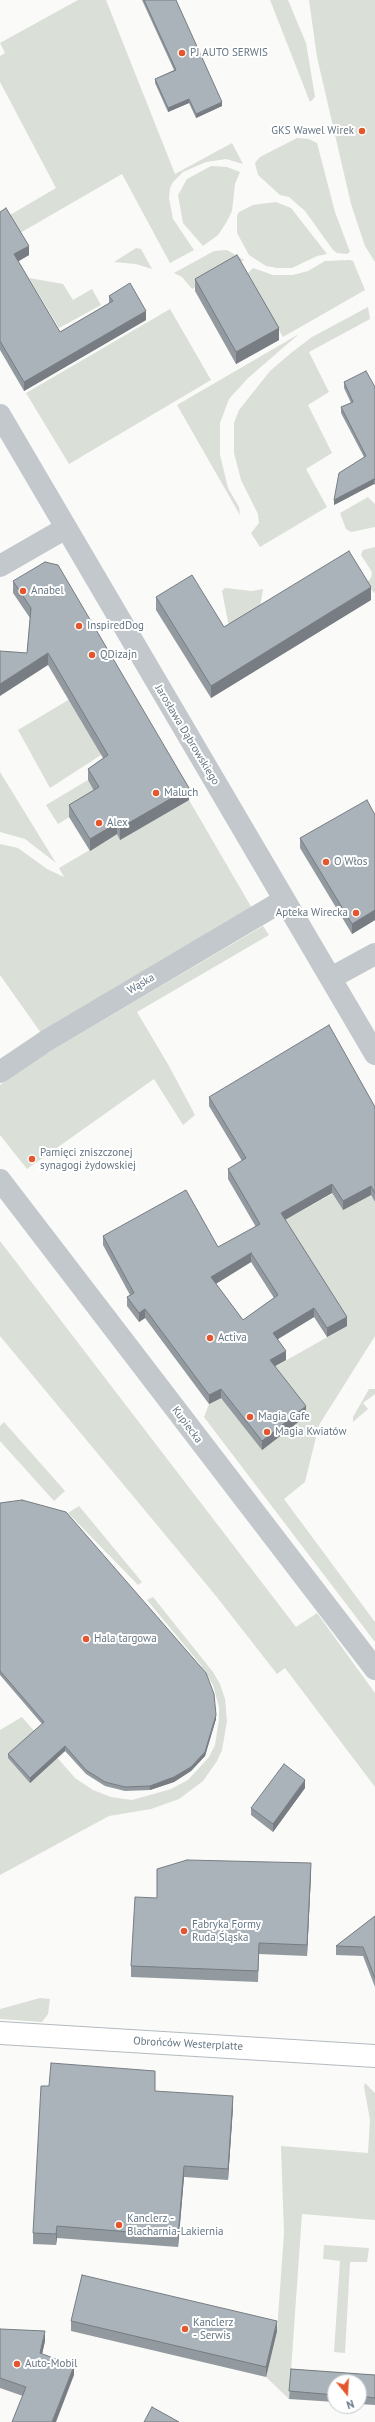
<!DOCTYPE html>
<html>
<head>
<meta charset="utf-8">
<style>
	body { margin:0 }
	#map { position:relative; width:375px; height:2422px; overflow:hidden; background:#fafaf8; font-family:"PT Sans",sans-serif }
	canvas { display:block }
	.north { position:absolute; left:327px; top:2374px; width:40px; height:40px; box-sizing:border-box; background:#fff; border:1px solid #c1c8cd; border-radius:50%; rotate:162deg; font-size:11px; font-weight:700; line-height:16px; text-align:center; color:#657683 }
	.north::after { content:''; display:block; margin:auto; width:14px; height:18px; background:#e4572e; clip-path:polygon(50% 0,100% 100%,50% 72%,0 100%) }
</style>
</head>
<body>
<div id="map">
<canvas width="375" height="2422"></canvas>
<div class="north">N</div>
</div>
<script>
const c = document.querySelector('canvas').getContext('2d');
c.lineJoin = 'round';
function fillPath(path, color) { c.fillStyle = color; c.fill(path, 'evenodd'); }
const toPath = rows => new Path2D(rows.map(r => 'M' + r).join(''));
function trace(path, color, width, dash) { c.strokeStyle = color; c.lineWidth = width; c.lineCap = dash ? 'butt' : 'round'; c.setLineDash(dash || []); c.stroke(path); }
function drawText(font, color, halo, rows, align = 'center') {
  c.font = font + ' "PT Sans",sans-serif'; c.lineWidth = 4; c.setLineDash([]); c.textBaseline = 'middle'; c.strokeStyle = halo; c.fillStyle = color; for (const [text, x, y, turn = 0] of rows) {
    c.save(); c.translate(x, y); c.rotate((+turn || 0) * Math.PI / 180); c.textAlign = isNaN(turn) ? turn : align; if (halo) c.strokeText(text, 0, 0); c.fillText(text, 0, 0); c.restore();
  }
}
fillPath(toPath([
	[78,0,106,0,175,174,232,143,243,164,226,159,206,162,183,172,173,182,170,188,169,198,173,219,194,250,170,263,122,174,20,233,10,215,56,188,0,82,0,56,5,53,0,43],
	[270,0,288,0,306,43,315,97,310,102],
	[309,0,375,0,375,262,365,246,351,204,317,57],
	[297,138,309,139,317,143,335,212,350,252,347,254,337,253,333,250,305,211,289,197,280,195,258,175,255,163,260,157],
	[211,166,227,167,240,172,235,184,232,211,226,223,218,235,203,246,183,223,178,195,187,179],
	[276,202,291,208,327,254,317,256,292,268,277,268,266,266,249,255,237,233,237,216,239,212,253,205],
	[136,248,141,249,152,269,136,264,114,262],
	[227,250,244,260,192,289,182,277,174,273,214,251],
	[350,260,353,261,365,290,283,337,247,274,253,268,273,275,293,275,308,271,325,261],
	[29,278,63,284,73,300,92,289,101,305,59,328],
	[368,307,370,319,309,352,329,392,308,405,332,453,306,469,327,507,260,547,251,533,259,523,258,514,241,480,234,453,234,423,239,410,270,371,291,353,312,337],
	[170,309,211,380,69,464,26,393],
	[299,334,248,378,229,399,220,423,220,455,228,488,239,507,240,515,177,405],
	[368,497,375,504,375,527,351,532,346,529,340,513],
	[375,547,375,592,374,593,366,583,371,578,372,572,361,555,363,550],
	[225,588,252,591,263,589,260,607,229,627,222,591],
	[75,696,101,755,50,788,18,730],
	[0,772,56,863,25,839,0,832],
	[88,780,99,799,58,824,46,805],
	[189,800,253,910,41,1033,0,975,0,844,18,848,47,869,64,877,59,868,117,834,120,839],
	[263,926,269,935,137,1012,169,1066,195,1115,183,1125,154,1079,27,1169,0,1135,0,1085,37,1059],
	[332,1194,343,1210,370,1194,375,1202,375,1336,319,1425,305,1482,284,1499,375,1622,375,1642,204,1417,209,1404,347,1326,281,1222],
	[0,1241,296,1627,317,1613,375,1693,375,1787,285,1668,277,1674,216,1596,0,1336],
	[369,1389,375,1389,375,1394,363,1403,368,1409,353,1422,353,1417],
	[4,1422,65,1491,54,1501,0,1441,0,1426],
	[79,1506,142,1582,138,1585,68,1513],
	[153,1597,213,1672,220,1684,225,1699,227,1721,222,1750,217,1761,203,1781,179,1799,151,1809,109,1816,0,1875,0,1730,22,1717,75,1778,93,1790,111,1797,132,1800,171,1789,188,1780,209,1757,215,1745,219,1719,219,1707,213,1685,200,1664,147,1600],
	[40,1998,50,1999,48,2014,42,2022,0,2019,0,2009],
	[365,2083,375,2093,375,2220,302,2214,289,2399,266,2377,277,2331,284,2233,281,2146,368,2153,370,2120,364,2087],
	[324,2245,369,2248,367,2262,350,2262,345,2353,334,2352,340,2261,323,2259]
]), '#dadfd7');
const secondary = toPath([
	[0,2033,375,2056]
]);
trace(secondary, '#b3babf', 24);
trace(toPath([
	[0,415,375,1054],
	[0,566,66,528],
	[331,978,375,954],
	[0,1072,46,1041,284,900],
	[0,1180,375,1669]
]), '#c3c8cc', 22);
trace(secondary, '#fff', 22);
fillPath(toPath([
	[142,0,176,0,222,106,196,118,189,103,168,112,155,83,155,79,174,70],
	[0,212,29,255,18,261,60,332,109,303,109,296,146,320,24,391,0,350],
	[195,279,279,340,236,364,195,291],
	[344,382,375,387,375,485,374,484,334,505,364,457,341,413,341,407,351,403,344,388],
	[13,581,189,800,120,840,117,834,90,851,69,817,69,805,94,791,88,780,88,769,103,758,48,665,27,653,30,618,13,593],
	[156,597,224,627,371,600,211,698,156,610],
	[375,815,375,920,352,934,300,848,300,838],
	[209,1097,375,1107,375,1202,371,1195,343,1210,332,1193,285,1220,347,1326,327,1337,314,1317,278,1339,286,1360,275,1366,306,1416,262,1450,221,1398,209,1404,145,1318,139,1322,127,1306,127,1297,130,1295,103,1245,103,1236,218,1247,256,1227,228,1179,228,1169,242,1161,209,1106],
	[251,1262,274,1298,243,1320,215,1284],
	[0,1503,216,1719,205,1756,191,1771,174,1782,150,1790,125,1791,105,1786,86,1774,65,1751,30,1783,8,1758,8,1754,42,1724,0,1675],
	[305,1788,273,1832,251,1815,251,1808],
	[311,1874,307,1956,259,1954,258,1982,131,1977,131,1966,157,1898],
	[375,1916,375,1987,363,1956,336,1955,336,1946],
	[155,2091,233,2107,228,2180,184,2177,178,2247,57,2238,56,2245,33,2244,33,2233],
	[71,2321,277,2331,266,2377,71,2331],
	[0,2331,45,2341,42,2354,74,2375,23,2396,0,2388],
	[291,2369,375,2375,375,2405,359,2404,359,2382,335,2382,335,2402,289,2399]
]), '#929a9f');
fillPath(toPath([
	[189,99,189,103,168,112,168,108],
	[222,102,222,106,196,118,196,114],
	[29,246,29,255,14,264,14,254],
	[146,311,146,320,24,391,24,382],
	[279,328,279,340,236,364,236,352],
	[374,479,374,484,334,505,334,500],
	[371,587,371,600,211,698,211,686],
	[48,653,48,665,0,696,0,684],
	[189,788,189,800,120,840,120,828],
	[117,823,117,834,90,851,90,839],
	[375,910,375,920,352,934,352,924],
	[332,1184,332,1193,281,1222,281,1213],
	[371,1186,371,1195,343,1210,343,1201],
	[251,1253,251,1262,211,1287,211,1277],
	[314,1308,314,1317,273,1342,273,1333],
	[145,1309,145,1318,139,1322,139,1313],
	[347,1317,347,1326,327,1337,327,1328],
	[286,1351,286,1360,270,1369,270,1360],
	[221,1389,221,1398,209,1404,209,1395],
	[306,1406,306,1416,262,1450,262,1441],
	[216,1715,216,1719,205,1756,191,1771,174,1782,150,1790,150,1786],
	[65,1746,65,1751,30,1783,30,1778],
	[305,1780,305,1788,273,1832,273,1824],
	[311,1863,311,1874,307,1956,307,1945],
	[233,2096,233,2107,228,2180,228,2169],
	[184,2166,184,2177,178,2247,178,2236],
	[57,2226,57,2238,56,2245,56,2234],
	[277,2321,277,2331,266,2377,266,2367],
	[45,2331,45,2341,40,2363,40,2353],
	[74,2366,74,2375,56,2422,52,2422]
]), '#777d82');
const building = toPath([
	[144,0,176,0,222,102,196,114,189,99,168,108,155,79,176,70,144,0],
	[6,208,29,246,14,254,60,332,113,301,109,296,130,283,146,311,24,382,0,341,0,212,6,208],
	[237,255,279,328,236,352,195,279,237,255],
	[366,371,375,387,375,480,374,479,334,500,339,473,366,456,341,407,353,402,344,382,366,371],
	[349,551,371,587,211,686,156,597,192,575,224,627,349,551],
	[45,562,58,565,189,788,120,828,117,823,90,839,69,805,99,787,88,769,108,755,48,653,0,684,0,651,27,653,31,608,13,581,45,562],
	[367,800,375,815,375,910,352,924,300,838,367,800],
	[329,1025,375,1107,375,1193,371,1186,343,1201,332,1184,281,1213,347,1317,327,1328,314,1308,273,1333,286,1351,270,1360,306,1406,262,1441,221,1389,209,1395,145,1309,139,1313,127,1297,134,1293,103,1236,186,1190,218,1247,260,1224,228,1169,246,1158,209,1097,329,1025],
	[251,1253,278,1295,243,1320,211,1277,251,1253],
	[22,1500,66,1512,206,1673,214,1694,216,1715,205,1752,191,1767,174,1777,150,1786,125,1787,105,1782,86,1770,65,1746,30,1778,8,1754,44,1722,0,1671,0,1503,22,1500],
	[284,1764,305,1780,273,1824,251,1808,284,1764],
	[187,1860,311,1863,307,1945,259,1943,258,1971,131,1966,135,1897,157,1898,157,1869,187,1860],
	[375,1916,375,1978,363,1947,336,1946,375,1916],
	[51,2063,155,2071,155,2091,233,2096,228,2169,184,2166,178,2236,57,2226,56,2234,33,2233,41,2086,49,2086,51,2063],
	[82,2275,277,2321,266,2367,71,2321,82,2275],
	[0,2329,45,2331,40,2353,74,2366,52,2422,12,2422,26,2387,0,2378,0,2329],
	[291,2369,375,2375,375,2398,359,2396,359,2382,335,2382,335,2395,289,2391,291,2369],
	[152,2407,179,2422,144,2422,152,2407]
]);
fillPath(building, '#aab3b9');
trace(building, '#777d82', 1);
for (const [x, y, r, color] of [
	[182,53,4,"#e4572e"],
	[362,131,4,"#e4572e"],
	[23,591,4,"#e4572e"],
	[79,626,4,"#e4572e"],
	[92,655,4,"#e4572e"],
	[156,793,4,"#e4572e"],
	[99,823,4,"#e4572e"],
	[326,862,4,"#e4572e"],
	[356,913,4,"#e4572e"],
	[32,1159,4,"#e4572e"],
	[210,1338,4,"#e4572e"],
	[250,1417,4,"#e4572e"],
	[267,1432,4,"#e4572e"],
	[86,1639,4,"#e4572e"],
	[184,1931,4,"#e4572e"],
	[119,2225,4,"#e4572e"],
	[185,2329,4,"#e4572e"],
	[17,2364,4,"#e4572e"]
]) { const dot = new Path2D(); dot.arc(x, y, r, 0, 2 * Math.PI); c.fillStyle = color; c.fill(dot); trace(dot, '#fff', 1.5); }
drawText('11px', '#657683', '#fff', [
	["PJ AUTO SERWIS",190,53],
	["GKS Wawel Wirek",354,131,"right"],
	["Anabel",31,591],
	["InspiredDog",87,626],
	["QDizajn",100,655],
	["Maluch",164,793],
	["Alex",107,823],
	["O Włos",334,862],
	["Apteka Wirecka",348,913,"right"],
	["Pamięci zniszczonej",40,1153],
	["synagogi żydowskiej",40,1166],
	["Activa",218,1338],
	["Magia Cafe",258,1417],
	["Magia Kwiatów",275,1432],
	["Hala targowa",94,1639],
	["Fabryka Formy",192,1925],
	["Ruda Śląska",192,1938],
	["Kanclerz -",127,2219],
	["Blacharnia-Lakiernia",127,2232],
	["Kanclerz",193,2323],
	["- Serwis",193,2336],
	["Auto-Mobil",25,2364]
], 'left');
drawText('11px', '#657683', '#fff', [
	["Jarosława Dąbrowskiego",187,735,59],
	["Wąska",141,984,-31],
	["Kupiecka",187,1425,53],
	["Obrońców Westerplatte",188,2044,3]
]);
</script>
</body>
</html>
